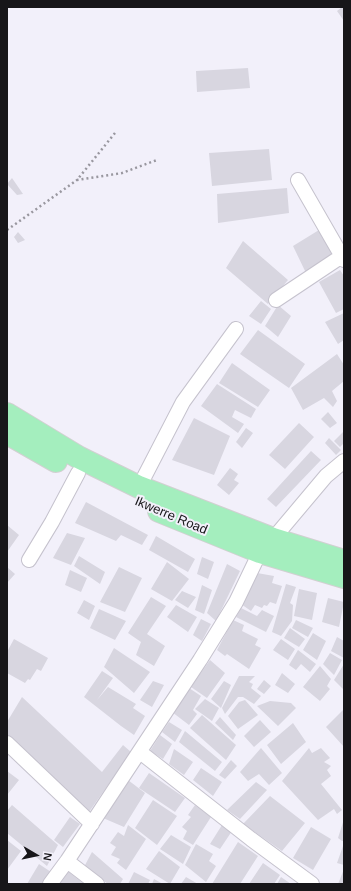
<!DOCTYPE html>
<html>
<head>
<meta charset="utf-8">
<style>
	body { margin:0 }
	#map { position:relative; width:351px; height:891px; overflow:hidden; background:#f2f0fa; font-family:Arial,sans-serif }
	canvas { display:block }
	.frame { position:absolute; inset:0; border:8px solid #171619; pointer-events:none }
	.north { position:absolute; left:16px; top:835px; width:40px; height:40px; -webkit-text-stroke:3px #f2f0fa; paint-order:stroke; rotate:99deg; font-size:11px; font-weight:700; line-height:16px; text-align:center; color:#171619 }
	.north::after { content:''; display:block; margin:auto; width:14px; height:18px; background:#171619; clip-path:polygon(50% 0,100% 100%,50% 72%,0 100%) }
</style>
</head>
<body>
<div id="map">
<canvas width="351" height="891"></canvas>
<div class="frame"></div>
<div class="north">N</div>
</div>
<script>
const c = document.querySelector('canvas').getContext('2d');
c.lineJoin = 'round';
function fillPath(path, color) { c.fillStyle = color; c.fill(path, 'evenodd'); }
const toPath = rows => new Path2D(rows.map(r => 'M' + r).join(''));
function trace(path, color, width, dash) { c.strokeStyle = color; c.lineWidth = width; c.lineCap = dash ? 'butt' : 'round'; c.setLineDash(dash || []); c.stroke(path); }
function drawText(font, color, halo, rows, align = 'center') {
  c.font = font + ' Arial,sans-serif'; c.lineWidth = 4; c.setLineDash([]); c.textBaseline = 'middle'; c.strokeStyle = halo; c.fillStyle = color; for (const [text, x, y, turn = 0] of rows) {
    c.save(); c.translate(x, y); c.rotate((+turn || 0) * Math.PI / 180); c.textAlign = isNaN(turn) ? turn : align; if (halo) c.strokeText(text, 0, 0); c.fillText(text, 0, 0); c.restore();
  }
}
fillPath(toPath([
	[342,7,344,7,344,21,337,11],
	[248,68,250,88,197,92,196,71],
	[269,149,272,180,212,186,209,153],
	[12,178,23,194,17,195,7,184],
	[287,188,289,213,218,223,217,194],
	[319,230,334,257,306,273,293,246],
	[18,232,25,240,18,243,14,237],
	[243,241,288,280,268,304,226,268],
	[340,270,344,276,344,309,336,313,319,282],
	[261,301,271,309,261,324,249,316],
	[278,305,291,316,278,337,265,326],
	[344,313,344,340,338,344,325,322],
	[258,330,305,364,289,388,240,354],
	[337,354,344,365,344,381,332,391,337,401,333,407,324,398,303,410,291,388],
	[232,363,270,390,258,407,219,383],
	[217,384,256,409,251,418,235,410,232,417,244,424,238,433,201,406],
	[328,412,337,423,330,428,321,419],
	[194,418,230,436,214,475,172,460],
	[299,423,314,437,285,469,269,455],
	[246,428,253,433,242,448,236,442],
	[344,431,344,443,340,447,334,441],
	[329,438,341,450,336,455,325,443],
	[311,451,321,460,276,507,267,499],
	[230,468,238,474,234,480,239,483,229,495,217,485],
	[86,502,148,535,142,545,121,535,116,541,75,523],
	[7,525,19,535,7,552],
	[67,533,85,538,71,565,53,558],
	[156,536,195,559,188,572,149,550],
	[79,556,105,572,100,584,74,566],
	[202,557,214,562,208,579,197,574],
	[167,562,189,579,172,601,151,589],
	[227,564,240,571,216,621,207,613],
	[7,567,15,574,7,583],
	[119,567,142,578,125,612,100,602],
	[70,570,87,578,81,592,65,585],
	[257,573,274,576,272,583,282,586,276,604,270,602,267,606,264,605,262,608,255,605,251,611,241,604],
	[286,584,296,587,290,603,293,605,292,621,281,636,272,632],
	[202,585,212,590,204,614,195,610],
	[299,589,317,593,312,620,294,616],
	[182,591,196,597,188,608,175,600],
	[151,597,166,606,147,634,165,646,154,666,136,655,141,642,128,633],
	[328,598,344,602,339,627,322,622],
	[84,600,95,606,89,620,77,613],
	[176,605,197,617,188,632,167,617],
	[241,608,257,616,262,610,274,616,266,632,236,617],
	[99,609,126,621,115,640,90,628],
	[201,619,211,624,202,641,193,635],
	[233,620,244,625,242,631,258,639,255,645,261,648,249,669,227,654,225,656,217,650],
	[296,620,313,628,308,637,292,628],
	[290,628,305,639,299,647,284,638],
	[313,633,326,641,317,660,303,650],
	[337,637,344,641,344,658,331,651],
	[14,639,48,658,41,671,37,669,30,680,28,679,25,683,7,673,7,652],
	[281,639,295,649,288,660,273,650],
	[114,648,150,672,134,693,104,667],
	[298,650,316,664,310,672,301,664,296,670,289,665],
	[330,653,342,660,334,675,323,664],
	[210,660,225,673,207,698,191,687],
	[344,664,344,690,334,680],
	[320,666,331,679,327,686,330,689,320,701,303,687],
	[102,671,113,678,97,700,108,687,136,704,133,708,145,716,134,735,121,726,84,697],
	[282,673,295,684,288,693,275,685],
	[239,676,255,676,249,682,253,684,251,688,261,696,254,704,243,697,238,697,225,714,222,708],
	[264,680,271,686,264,694,257,689],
	[153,681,164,685,152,707,140,700],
	[224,681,231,685,221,708,211,699],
	[189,688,201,696,193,710,197,714,189,725,172,712],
	[22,697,102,772,123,745,131,752,89,812,7,736,7,722],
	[205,699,219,708,212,721,195,709],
	[245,700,258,715,238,729,228,716,239,702],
	[270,701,291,703,296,708,278,726,257,706],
	[344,709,344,747,326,727],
	[202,715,236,745,226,760,190,728],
	[220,717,236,735,233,740,215,723],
	[260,720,271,732,254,747,244,736],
	[169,722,182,730,175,742,162,732],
	[293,723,306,742,281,764,267,745],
	[185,731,222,762,215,771,179,742],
	[160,735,172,744,163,759,150,751],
	[261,748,282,773,269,785,259,774,248,781,240,772],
	[309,748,312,753,321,748,330,758,324,762,331,766,327,770,331,776,321,784,342,810,337,814,334,809,318,820,282,781],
	[174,749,193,762,184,775,169,764],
	[231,760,237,766,225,779,219,775],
	[201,768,222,782,213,796,193,780],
	[7,771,19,780,7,795],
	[149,773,185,798,175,812,139,788],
	[128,780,145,793,124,827,103,818],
	[256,782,267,790,240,819,227,810],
	[270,796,305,823,282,851,243,824],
	[153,800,177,816,157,845,135,828],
	[12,805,58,845,47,866,7,833,7,811],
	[195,805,211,817,193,845,183,839,187,831,182,827,191,817,188,815],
	[70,817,80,824,63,847,54,840],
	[344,819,344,841,342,841,338,838],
	[128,825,146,839,126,870,117,863,120,859,111,855,116,847,110,843,118,832,124,836],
	[222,825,232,831,220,849,210,844],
	[311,827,331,839,313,870,293,858],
	[171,835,191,847,183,864,160,849],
	[7,840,21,851,7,870],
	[238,842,258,856,240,884,212,884],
	[196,844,213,854,209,861,216,866,206,882,185,865],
	[343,846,344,846,344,865,337,863],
	[159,851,180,867,170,884,146,869],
	[92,852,123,879,120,884,108,884,84,867],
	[263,863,280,875,274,884,249,884],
	[39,864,51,872,44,884,27,884],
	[344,869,344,884,338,884],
	[66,870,84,884,56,884],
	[134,872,150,880,148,884,128,884],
	[186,877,198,884,181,884],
	[281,877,291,884,277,884],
	[154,879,163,884,152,884]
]), '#d8d6e0');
const minor = toPath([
	[298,180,344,260],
	[276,300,342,256],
	[139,487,183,402,236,329],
	[273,539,326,476,344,461],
	[29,560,52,522,78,473],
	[7,743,92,824],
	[140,752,251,839,312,884],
	[67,861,97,884],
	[50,884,67,861,200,660,236,602,260,552]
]);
const primary = toPath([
	[7,414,78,457,139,487,273,539,344,561],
	[7,433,56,461],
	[159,511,260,552,344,577]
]);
trace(minor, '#c5c2cd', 16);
trace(primary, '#d1d0d1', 24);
trace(toPath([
	[115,133,77,180,122,173,157,160],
	[7,230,77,180]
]), '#99979f', 2.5, [2, 3]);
trace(minor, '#fff', 14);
trace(primary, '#a4eebe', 22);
drawText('13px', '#171619', '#f2f0fa', [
	["Ikwerre Road",171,516,23]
]);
</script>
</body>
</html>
